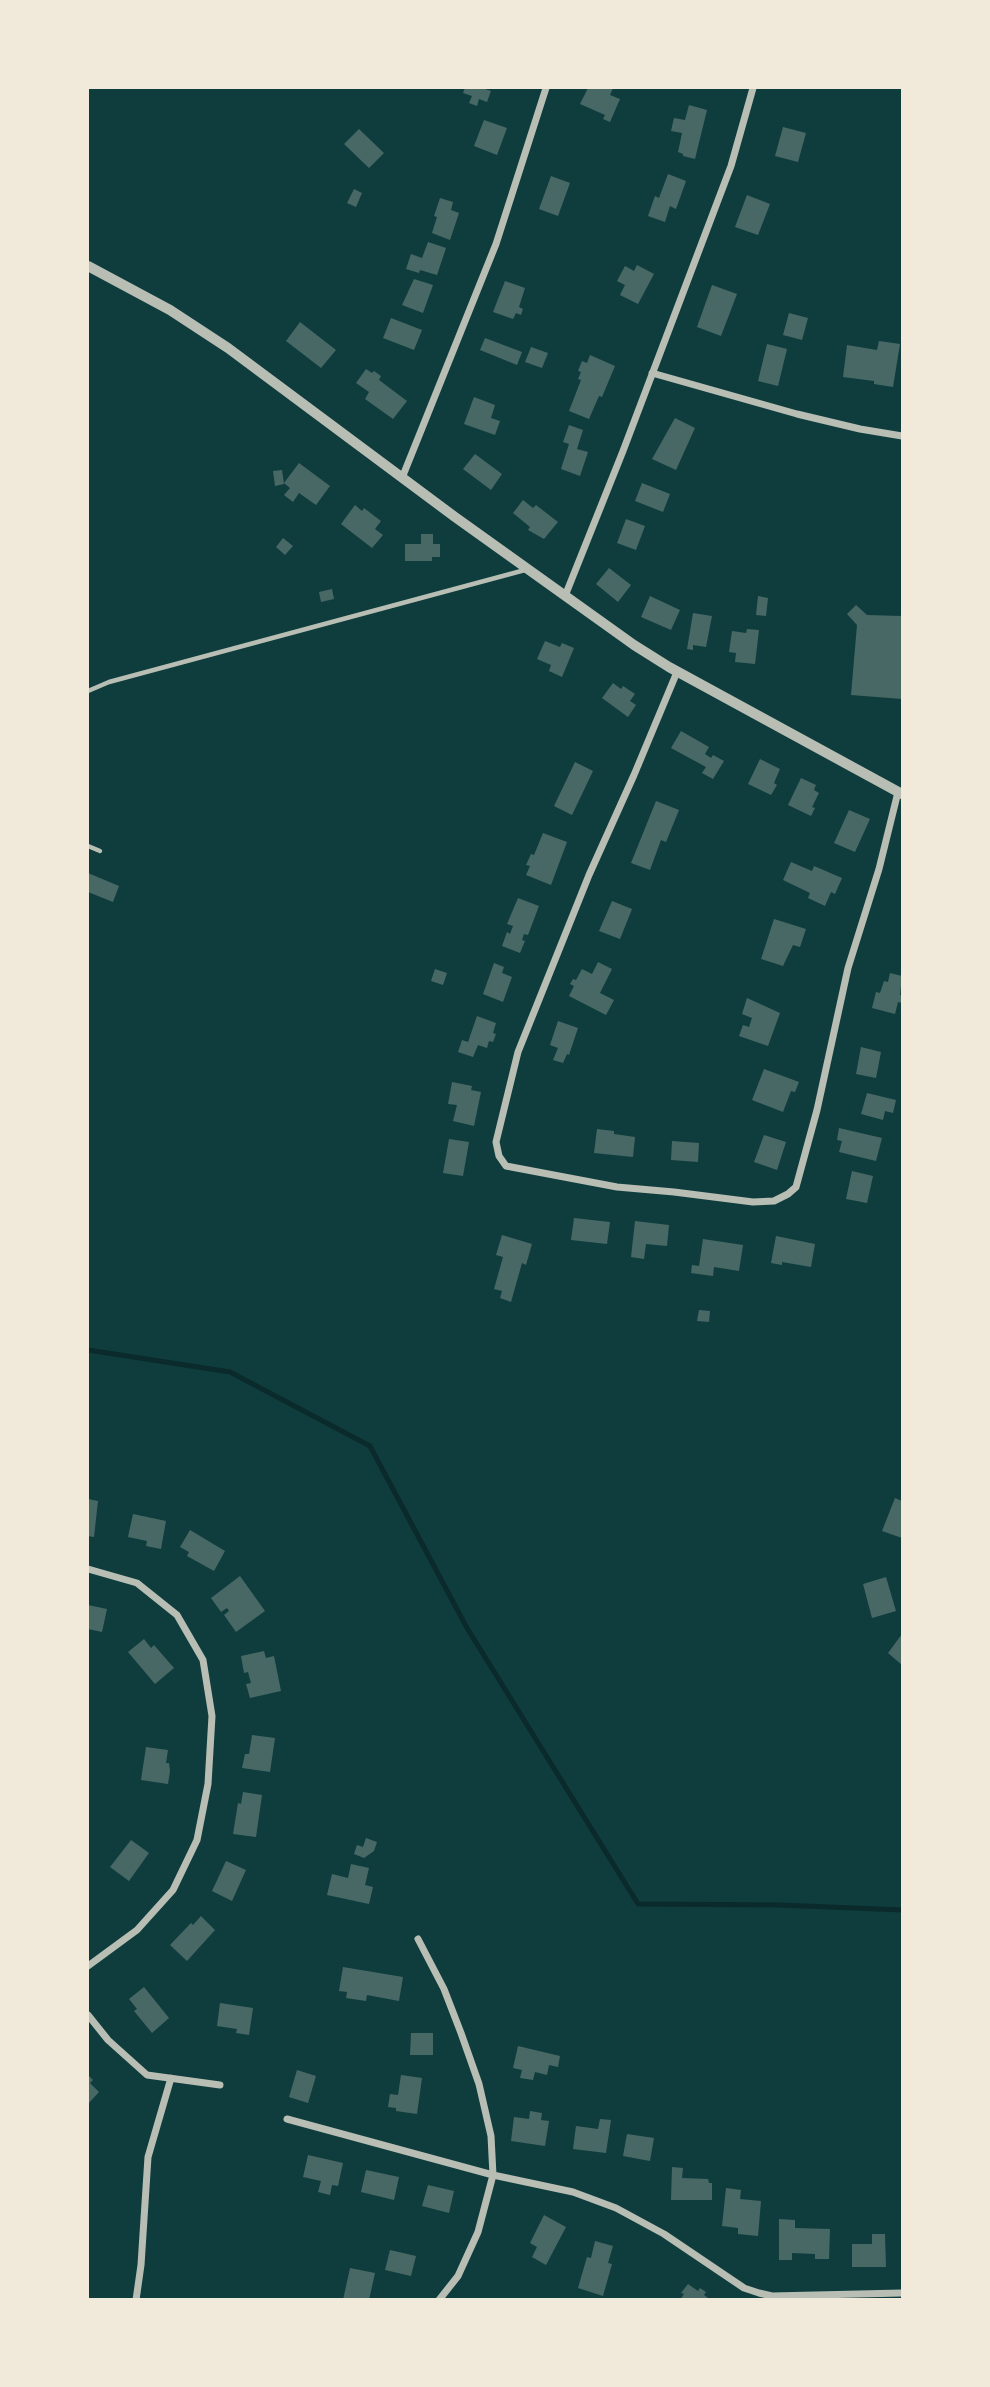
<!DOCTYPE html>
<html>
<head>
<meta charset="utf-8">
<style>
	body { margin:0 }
	#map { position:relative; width:990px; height:2387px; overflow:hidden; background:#0f3d3e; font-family:Literata,serif }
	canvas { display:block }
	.frame { position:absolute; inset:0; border:89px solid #f1e9da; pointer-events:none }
</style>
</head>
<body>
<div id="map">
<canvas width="990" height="2387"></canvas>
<div class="frame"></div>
</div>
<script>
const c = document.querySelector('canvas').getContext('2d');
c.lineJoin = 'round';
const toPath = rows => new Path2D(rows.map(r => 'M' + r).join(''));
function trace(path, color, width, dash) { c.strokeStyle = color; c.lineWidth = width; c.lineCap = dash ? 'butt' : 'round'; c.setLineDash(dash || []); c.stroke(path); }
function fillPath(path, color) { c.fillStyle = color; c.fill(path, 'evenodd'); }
trace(toPath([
	[88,1350,230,1372,370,1446,467,1628,638,1904,780,1905,902,1910]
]), '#0a2a2b', 5);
fillPath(toPath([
	[465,88,482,88,491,91,487,102,479,99,477,106,469,103,472,96,463,93],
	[588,88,613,88,610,95,620,99,610,122,603,119,605,115,580,104],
	[689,105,707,110,695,159,683,156,683,154,678,152,682,133,671,131,674,118,685,120],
	[484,120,507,128,497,155,474,146],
	[783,127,806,133,798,162,775,156],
	[359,129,384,153,369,168,344,144],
	[668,174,686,181,676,209,670,206,665,222,648,216,655,196,659,198],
	[551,176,570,183,558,216,539,209],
	[354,189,362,193,356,207,347,203],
	[747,195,770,204,758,235,735,227],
	[440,198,453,202,451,210,459,213,450,240,432,233,437,217,434,216],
	[428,242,446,248,437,275,420,270,419,273,406,269,411,254,422,258],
	[637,265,654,274,638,304,620,295,625,285,617,281,625,266,634,271],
	[414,279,433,285,423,313,402,305],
	[505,281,525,288,519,307,523,309,521,315,516,313,513,319,493,312],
	[712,285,737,294,721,336,697,327],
	[789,313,808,318,802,340,783,335],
	[391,318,422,330,414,350,383,338],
	[300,322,336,350,321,368,286,341],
	[485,338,522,352,517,365,480,350],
	[879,341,900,344,893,387,874,384,874,381,843,377,847,345,877,350],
	[767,344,787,349,778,386,758,381],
	[531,347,548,353,542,368,525,362],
	[590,355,615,366,602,397,599,396,589,419,569,411,581,380,578,379,581,372,578,371,582,361,587,363],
	[366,369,372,373,374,371,381,376,379,380,407,401,393,419,365,399,369,392,356,383],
	[474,397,495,405,491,418,500,421,495,435,464,424],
	[675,418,695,428,676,470,652,459],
	[569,425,583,430,577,449,588,452,580,476,561,469,569,444,563,442],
	[475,454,502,474,491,490,463,469],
	[299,463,330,486,316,505,299,493,293,502,284,495,290,488,284,483],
	[282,470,284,484,275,486,273,471],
	[642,483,670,494,663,512,635,501],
	[523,500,533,508,536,505,558,522,544,539,528,530,530,527,513,513],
	[355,505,362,511,364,508,381,521,375,529,383,535,372,548,341,524],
	[626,519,645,526,636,550,617,543],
	[421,534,433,534,433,544,440,544,440,557,432,557,432,561,405,561,405,544,421,544],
	[283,538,293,546,285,555,276,547],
	[609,568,631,585,618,602,596,584],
	[332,589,334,599,321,602,319,592],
	[650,596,680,610,671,630,641,617],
	[758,596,768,598,766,616,756,615],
	[856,605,867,615,902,616,902,699,851,695,857,625,847,614],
	[693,613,712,616,706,647,693,645,693,650,687,649],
	[747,629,759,630,755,664,735,662,736,653,729,652,732,631,746,633],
	[545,641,560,647,562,643,574,648,562,677,549,671,551,665,537,659],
	[613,683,621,689,623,686,635,694,630,701,636,705,628,717,602,698],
	[681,731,709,747,705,754,711,758,713,755,724,761,713,779,702,773,706,767,671,748],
	[760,759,780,769,774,783,777,785,771,795,748,784],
	[575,762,593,771,572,815,554,806],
	[801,778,816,785,814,790,819,793,812,807,815,808,811,816,788,805],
	[656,801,679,810,666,842,661,840,650,870,631,863],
	[849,810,870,819,855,852,834,843],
	[543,833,567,842,551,885,526,875,530,866,526,865,531,854,534,855],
	[791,862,812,871,814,866,842,878,835,894,831,892,825,906,808,898,810,893,783,880],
	[88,873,119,886,113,902,88,892],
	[518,898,539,906,528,935,524,934,522,940,525,941,520,953,502,946,507,932,510,934,513,926,507,924],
	[612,901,632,909,620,939,599,931],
	[774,919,806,929,800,947,793,945,783,966,761,959],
	[598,962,612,969,600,993,614,1000,606,1015,569,996,574,986,570,984,573,979,576,980,582,969,592,974],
	[494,963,504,967,502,973,512,977,503,1002,483,994],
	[435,969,447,973,443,985,431,981],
	[890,973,902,976,900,995,902,995,902,1003,898,1002,895,1014,872,1008,876,992,880,993,884,981,888,982],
	[747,998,780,1013,768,1046,739,1036,743,1025,749,1027,752,1018,742,1014],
	[477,1016,496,1023,493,1033,496,1034,493,1042,489,1041,487,1048,478,1045,473,1057,458,1052,462,1040,468,1042],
	[558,1021,578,1028,569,1055,567,1054,563,1063,553,1060,558,1048,550,1045],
	[861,1047,881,1052,876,1078,856,1074],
	[764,1069,799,1082,795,1092,791,1091,783,1112,752,1100],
	[452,1082,472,1086,471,1090,481,1092,474,1126,453,1121,457,1105,448,1104],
	[867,1093,896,1100,893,1113,885,1111,883,1120,861,1114],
	[839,1128,882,1138,876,1161,839,1152,842,1141,837,1140],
	[597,1129,614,1131,614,1134,635,1137,633,1157,594,1153],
	[764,1135,786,1142,777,1170,754,1162],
	[449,1139,469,1142,463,1176,443,1173],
	[672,1141,699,1143,698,1162,671,1160],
	[852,1171,873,1176,867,1203,846,1199],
	[574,1218,610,1222,607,1244,571,1240],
	[635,1221,669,1225,667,1246,646,1244,644,1259,631,1257],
	[502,1235,532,1244,526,1265,522,1263,511,1302,500,1298,502,1291,494,1289,503,1257,496,1255],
	[776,1236,815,1244,811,1267,782,1262,782,1265,771,1263],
	[703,1239,743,1245,739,1271,714,1267,713,1276,691,1273,692,1265,699,1266],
	[699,1310,710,1311,709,1322,697,1321],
	[895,1498,902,1501,902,1538,882,1531],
	[88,1499,98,1501,94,1537,88,1536],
	[133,1514,166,1521,161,1549,146,1546,147,1541,128,1537],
	[190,1530,225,1551,214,1571,187,1556,189,1552,180,1547],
	[240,1576,265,1611,236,1632,224,1615,229,1611,227,1608,221,1612,211,1598],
	[886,1577,896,1611,872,1618,863,1584],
	[88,1605,107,1609,102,1632,88,1629],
	[902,1634,902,1665,888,1653],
	[144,1639,151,1648,154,1645,174,1668,155,1684,128,1652],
	[264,1651,266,1658,274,1656,281,1691,250,1698,246,1684,251,1683,248,1672,244,1673,241,1656],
	[252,1735,275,1738,270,1772,242,1768,245,1754,249,1754],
	[146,1747,168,1750,166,1763,169,1763,170,1771,168,1784,141,1780],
	[243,1792,262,1795,256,1837,233,1834,238,1803,241,1804],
	[366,1838,377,1842,374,1851,364,1858,354,1854,357,1845,363,1847],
	[131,1840,149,1853,129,1881,110,1867],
	[226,1861,246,1870,232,1901,212,1891],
	[351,1864,369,1868,365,1885,373,1887,369,1904,327,1895,332,1874,348,1878],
	[201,1916,215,1930,187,1961,170,1945,191,1923,193,1925],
	[343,1967,403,1977,399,2001,367,1995,366,2001,346,1998,347,1992,339,1991],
	[144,1987,169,2018,152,2033,134,2011,137,2009,129,1999],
	[220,2003,253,2008,249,2035,236,2033,237,2029,217,2026],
	[411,2033,433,2033,433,2055,410,2055],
	[518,2046,560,2056,558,2067,549,2065,547,2075,535,2072,533,2080,520,2078,522,2070,513,2068],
	[297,2070,316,2076,308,2103,289,2097],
	[88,2075,93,2080,90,2083,99,2092,88,2104],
	[401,2075,422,2078,417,2114,396,2111,396,2108,388,2107,390,2094,398,2095],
	[530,2111,542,2113,541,2120,549,2121,545,2146,511,2141,514,2117,529,2119],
	[600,2119,611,2120,606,2153,573,2149,576,2126,598,2129],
	[627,2134,654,2138,650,2161,623,2156],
	[308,2155,343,2163,338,2186,332,2185,330,2195,318,2192,321,2181,303,2177],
	[672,2167,683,2168,682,2178,708,2179,709,2183,712,2183,712,2200,671,2200],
	[366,2170,399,2177,394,2200,361,2192],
	[428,2185,454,2191,449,2213,422,2206],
	[726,2188,741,2190,740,2199,761,2201,758,2236,738,2234,738,2228,722,2226],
	[544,2215,566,2227,546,2265,532,2257,537,2247,530,2243],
	[779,2219,795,2220,795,2228,830,2229,829,2259,815,2259,815,2254,792,2253,792,2260,779,2260],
	[872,2234,885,2234,886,2267,852,2267,852,2244,872,2244],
	[595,2241,613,2246,608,2263,612,2264,603,2296,578,2288,587,2257,591,2258],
	[390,2250,416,2256,411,2276,385,2270],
	[350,2268,375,2273,369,2300,343,2300],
	[688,2284,698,2291,700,2288,706,2292,704,2295,711,2300,680,2300,684,2294,681,2293]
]), '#486865');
trace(toPath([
	[88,691,109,682,525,570],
	[88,846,100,851]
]), '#b8beb3', 4.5);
trace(toPath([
	[652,373,797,414,860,429,902,436],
	[402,478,496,244,546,88],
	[565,596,623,451,731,166,753,88],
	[677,672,634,775,589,875,518,1052,496,1142,499,1156,506,1166,617,1187,674,1192,753,1202,774,1201,788,1194,796,1187,817,1110,848,968,879,869,898,792],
	[88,1569,137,1583,177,1615,203,1660,212,1716,208,1784,197,1840,173,1890,137,1930,88,1966],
	[418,1939,444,1989,461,2033,479,2084,491,2136,493,2175,478,2232,458,2276,439,2300],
	[88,2015,108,2040,147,2075,220,2085],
	[287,2119,493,2175,573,2192,616,2208,664,2234,744,2288,759,2293,772,2296,902,2293],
	[136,2300,141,2265,148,2157,171,2078]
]), '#b8beb3', 7);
trace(toPath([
	[88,266,170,310,228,348,455,517,634,645,669,667,902,794]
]), '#b8beb3', 10);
</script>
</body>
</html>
